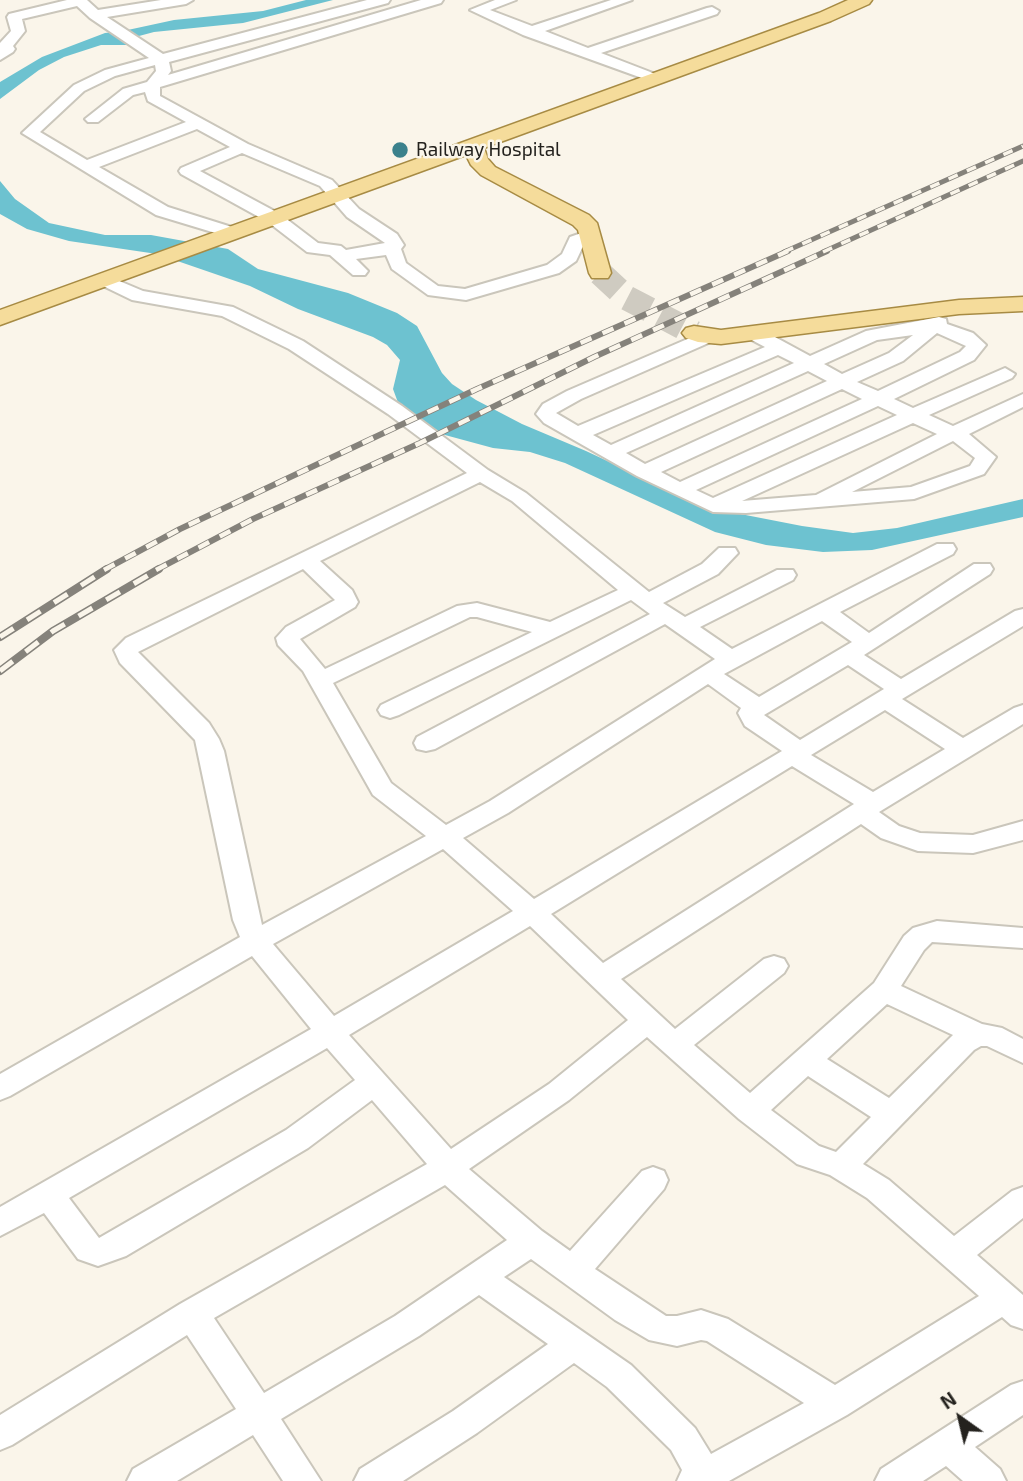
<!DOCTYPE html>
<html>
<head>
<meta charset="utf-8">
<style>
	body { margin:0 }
	#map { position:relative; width:1023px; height:1481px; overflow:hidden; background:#faf5ea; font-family:"Exo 2",sans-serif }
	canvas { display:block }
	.north { position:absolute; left:925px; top:1383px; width:70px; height:70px; -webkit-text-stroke:5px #faf5ea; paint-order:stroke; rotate:326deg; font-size:19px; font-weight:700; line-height:28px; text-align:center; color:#24221e }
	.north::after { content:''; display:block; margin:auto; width:24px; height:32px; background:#24221e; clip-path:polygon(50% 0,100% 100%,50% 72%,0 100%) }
</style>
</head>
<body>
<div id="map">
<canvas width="1023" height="1481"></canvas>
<div class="north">N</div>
</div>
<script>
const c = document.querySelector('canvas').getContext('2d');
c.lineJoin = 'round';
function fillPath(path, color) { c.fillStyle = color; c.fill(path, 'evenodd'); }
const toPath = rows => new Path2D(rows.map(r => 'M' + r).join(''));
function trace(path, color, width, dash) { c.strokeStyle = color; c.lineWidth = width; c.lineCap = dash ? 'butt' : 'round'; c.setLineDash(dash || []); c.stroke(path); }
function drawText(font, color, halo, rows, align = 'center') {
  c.font = font + ' "Exo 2",sans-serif'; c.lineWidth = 5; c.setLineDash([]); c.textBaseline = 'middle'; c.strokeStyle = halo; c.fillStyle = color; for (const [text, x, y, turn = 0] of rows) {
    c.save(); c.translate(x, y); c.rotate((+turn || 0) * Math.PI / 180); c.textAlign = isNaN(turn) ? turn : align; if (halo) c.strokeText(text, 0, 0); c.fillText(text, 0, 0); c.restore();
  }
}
fillPath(toPath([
	[306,0,333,0,243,23,154,32,139,36,132,45,101,45,64,57,39,70,0,99,0,82,42,57,105,33,123,31,174,20,263,11],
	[0,181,15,199,49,223,105,235,151,235,228,249,258,269,348,293,397,313,417,326,442,373,452,384,476,400,522,424,586,451,678,494,725,511,802,526,853,533,897,528,1023,499,1023,517,872,550,823,552,766,545,715,532,565,463,530,452,493,448,445,435,400,408,393,389,400,360,387,345,373,337,298,309,250,286,157,254,69,241,27,229,0,214]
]), '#6dc2d0');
trace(toPath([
	[600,273,627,298,694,333]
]), '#cfcbc1', 25, [25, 12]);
const minor = toPath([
	[67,0,87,0,98,10,161,0,193,0,186,4,107,17,163,54,367,0,390,0,388,3,169,62,171,71,168,75,421,0,443,0,441,3,160,87,160,96,248,144,332,180,359,209,397,234,404,245,401,249,406,263,438,286,465,289,547,265,562,254,570,237,590,230,599,235,584,244,576,261,559,273,466,300,428,295,392,269,386,255,356,259,368,271,365,275,353,275,330,255,307,252,268,222,181,174,179,171,181,168,230,147,197,129,99,167,168,207,238,229,241,233,232,238,156,215,22,133,74,85,105,70,149,58,90,18,77,6,22,19,25,31,13,46,15,49,13,52,0,60,0,43,11,31,7,17,9,14,67,0],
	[155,65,156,71,147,82,123,89,85,119,88,122,98,122,133,95,145,92,148,101,186,122,87,160,40,132,84,91,115,76,155,65],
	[242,153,320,186,347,217,385,243,346,250,341,246,318,243,280,214,200,171,242,153],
	[495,0,516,0,490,10,532,26,611,0,632,0,545,31,588,48,707,8,712,7,719,11,717,14,601,53,658,75,660,78,653,82,523,35,470,10,495,0],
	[105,275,143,291,233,307,303,341,402,406,488,470,526,493,649,592,702,564,719,548,735,548,738,553,718,574,663,603,685,617,777,570,793,570,796,575,793,580,700,627,732,649,937,544,953,544,956,549,953,554,840,612,869,633,974,564,990,564,993,569,990,574,864,655,901,679,1015,611,1023,609,1023,626,902,699,963,738,1014,708,1023,705,1023,724,879,812,899,826,920,833,973,835,1023,821,1023,840,973,853,918,851,881,838,861,824,621,979,675,1029,764,959,774,956,784,959,788,966,784,973,694,1045,750,1093,874,983,904,936,913,928,937,921,1023,928,1023,948,932,942,924,950,901,986,982,1024,1002,1028,1023,1039,1023,1063,987,1046,981,1046,974,1050,863,1164,889,1180,954,1236,1012,1191,1023,1187,1023,1218,977,1255,1023,1295,1023,1329,1011,1325,1002,1317,847,1415,729,1481,677,1481,682,1470,671,1450,607,1387,574,1363,477,1433,403,1481,354,1481,360,1469,453,1411,548,1344,479,1295,419,1336,281,1419,321,1481,283,1481,253,1435,177,1481,127,1481,133,1469,236,1409,187,1335,12,1445,0,1450,0,1415,180,1304,427,1164,372,1100,308,1148,126,1256,98,1266,78,1259,44,1213,0,1236,0,1207,311,1029,252,956,10,1096,0,1100,0,1074,240,937,233,920,195,740,120,663,114,650,126,638,467,473,388,414,289,349,222,316,132,300,99,284,96,280,105,275],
	[480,482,512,501,618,590,550,622,477,603,457,606,325,669,300,639,355,607,358,602,352,590,320,561,480,482],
	[303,569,335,600,286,627,276,638,278,645,303,671,373,795,426,836,262,925,224,751,219,739,209,723,138,652,303,569],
	[631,600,650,614,417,737,414,743,417,749,426,751,435,749,665,624,715,659,490,801,446,825,391,783,333,683,470,617,477,617,532,632,381,705,378,710,381,715,390,718,399,715,631,600],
	[822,621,852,642,759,697,724,674,822,621],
	[848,665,884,689,800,740,764,715,848,665],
	[708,684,741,708,738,713,745,726,782,751,534,899,463,838,508,813,708,684],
	[885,710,945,749,873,792,811,755,885,710],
	[792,766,854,804,603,963,551,914,792,766],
	[443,849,513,911,334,1016,273,944,443,849],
	[530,926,628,1020,549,1084,451,1149,349,1035,530,926],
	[887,1004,953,1035,889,1098,827,1059,887,1004],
	[647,1037,739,1119,797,1164,830,1175,867,1198,979,1296,835,1385,728,1319,701,1310,677,1316,666,1316,595,1269,664,1189,668,1180,664,1171,653,1167,642,1171,570,1251,542,1231,469,1169,569,1100,647,1037],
	[327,1048,355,1080,286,1130,99,1238,69,1198,327,1048],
	[808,1076,871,1117,836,1152,819,1146,771,1110,808,1076],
	[445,1185,507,1240,395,1316,264,1393,214,1318,445,1185],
	[531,1259,615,1320,649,1340,677,1346,701,1340,707,1341,804,1403,711,1454,695,1428,631,1365,504,1277,531,1259],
	[939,317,946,319,947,324,973,333,986,345,974,360,894,399,913,408,1005,368,1015,374,1012,378,929,415,953,426,1023,394,1023,407,969,434,996,457,984,474,914,499,746,513,713,512,637,476,544,423,536,414,543,404,567,391,706,331,713,333,715,337,713,341,581,399,556,413,578,426,765,347,748,338,746,334,748,330,762,330,810,356,866,331,939,317],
	[937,333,966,346,960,352,878,391,857,382,903,361,937,333],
	[913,335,889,353,842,374,824,364,877,340,913,335],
	[778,355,794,363,611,445,593,435,778,355],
	[808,371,827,381,645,464,626,453,808,371],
	[842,389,862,399,680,482,661,472,842,389],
	[878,406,897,415,713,498,696,490,878,406],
	[913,423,937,434,816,495,742,501,913,423],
	[953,441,975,458,970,466,911,487,852,492,953,441],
	[1023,1381,1023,1415,975,1447,1000,1469,1006,1481,963,1481,946,1466,923,1481,875,1481,881,1469,1011,1385,1023,1381]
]);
const major = toPath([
	[848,0,872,0,869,4,831,21,484,148,488,159,495,167,589,215,597,223,611,273,608,278,592,278,589,273,578,230,573,225,481,175,471,165,466,155,0,325,0,310,819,13,848,0],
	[1023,297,1023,311,959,314,721,344,698,342,686,338,682,333,686,328,694,326,721,330,959,300,1023,297]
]);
trace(minor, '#cac6bb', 4);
trace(major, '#a78b44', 3);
fillPath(minor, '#fff');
fillPath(major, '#f5dc9b');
const railFar2 = toPath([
	[784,252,1023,146],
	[823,252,1023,161]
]);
const railFar1 = toPath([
	[104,570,180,529,477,389,788,251],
	[156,570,253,519,420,443,594,357,827,251]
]);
const rail = toPath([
	[0,637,107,569],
	[0,671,53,631,159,569]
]);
trace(railFar2, '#85827b', 5);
trace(railFar1, '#85827b', 6);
trace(rail, '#85827b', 8);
trace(railFar2, '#faf5ea', 3.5, [10]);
trace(railFar1, '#faf5ea', 4.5, [12]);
trace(rail, '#faf5ea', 5, [16]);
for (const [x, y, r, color] of [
	[400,150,9,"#3b818c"]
]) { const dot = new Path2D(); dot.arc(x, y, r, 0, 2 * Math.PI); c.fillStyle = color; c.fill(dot); trace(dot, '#faf5ea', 2.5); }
drawText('19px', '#24221e', '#faf5ea', [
	["Railway Hospital",416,150]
], 'left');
</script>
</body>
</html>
